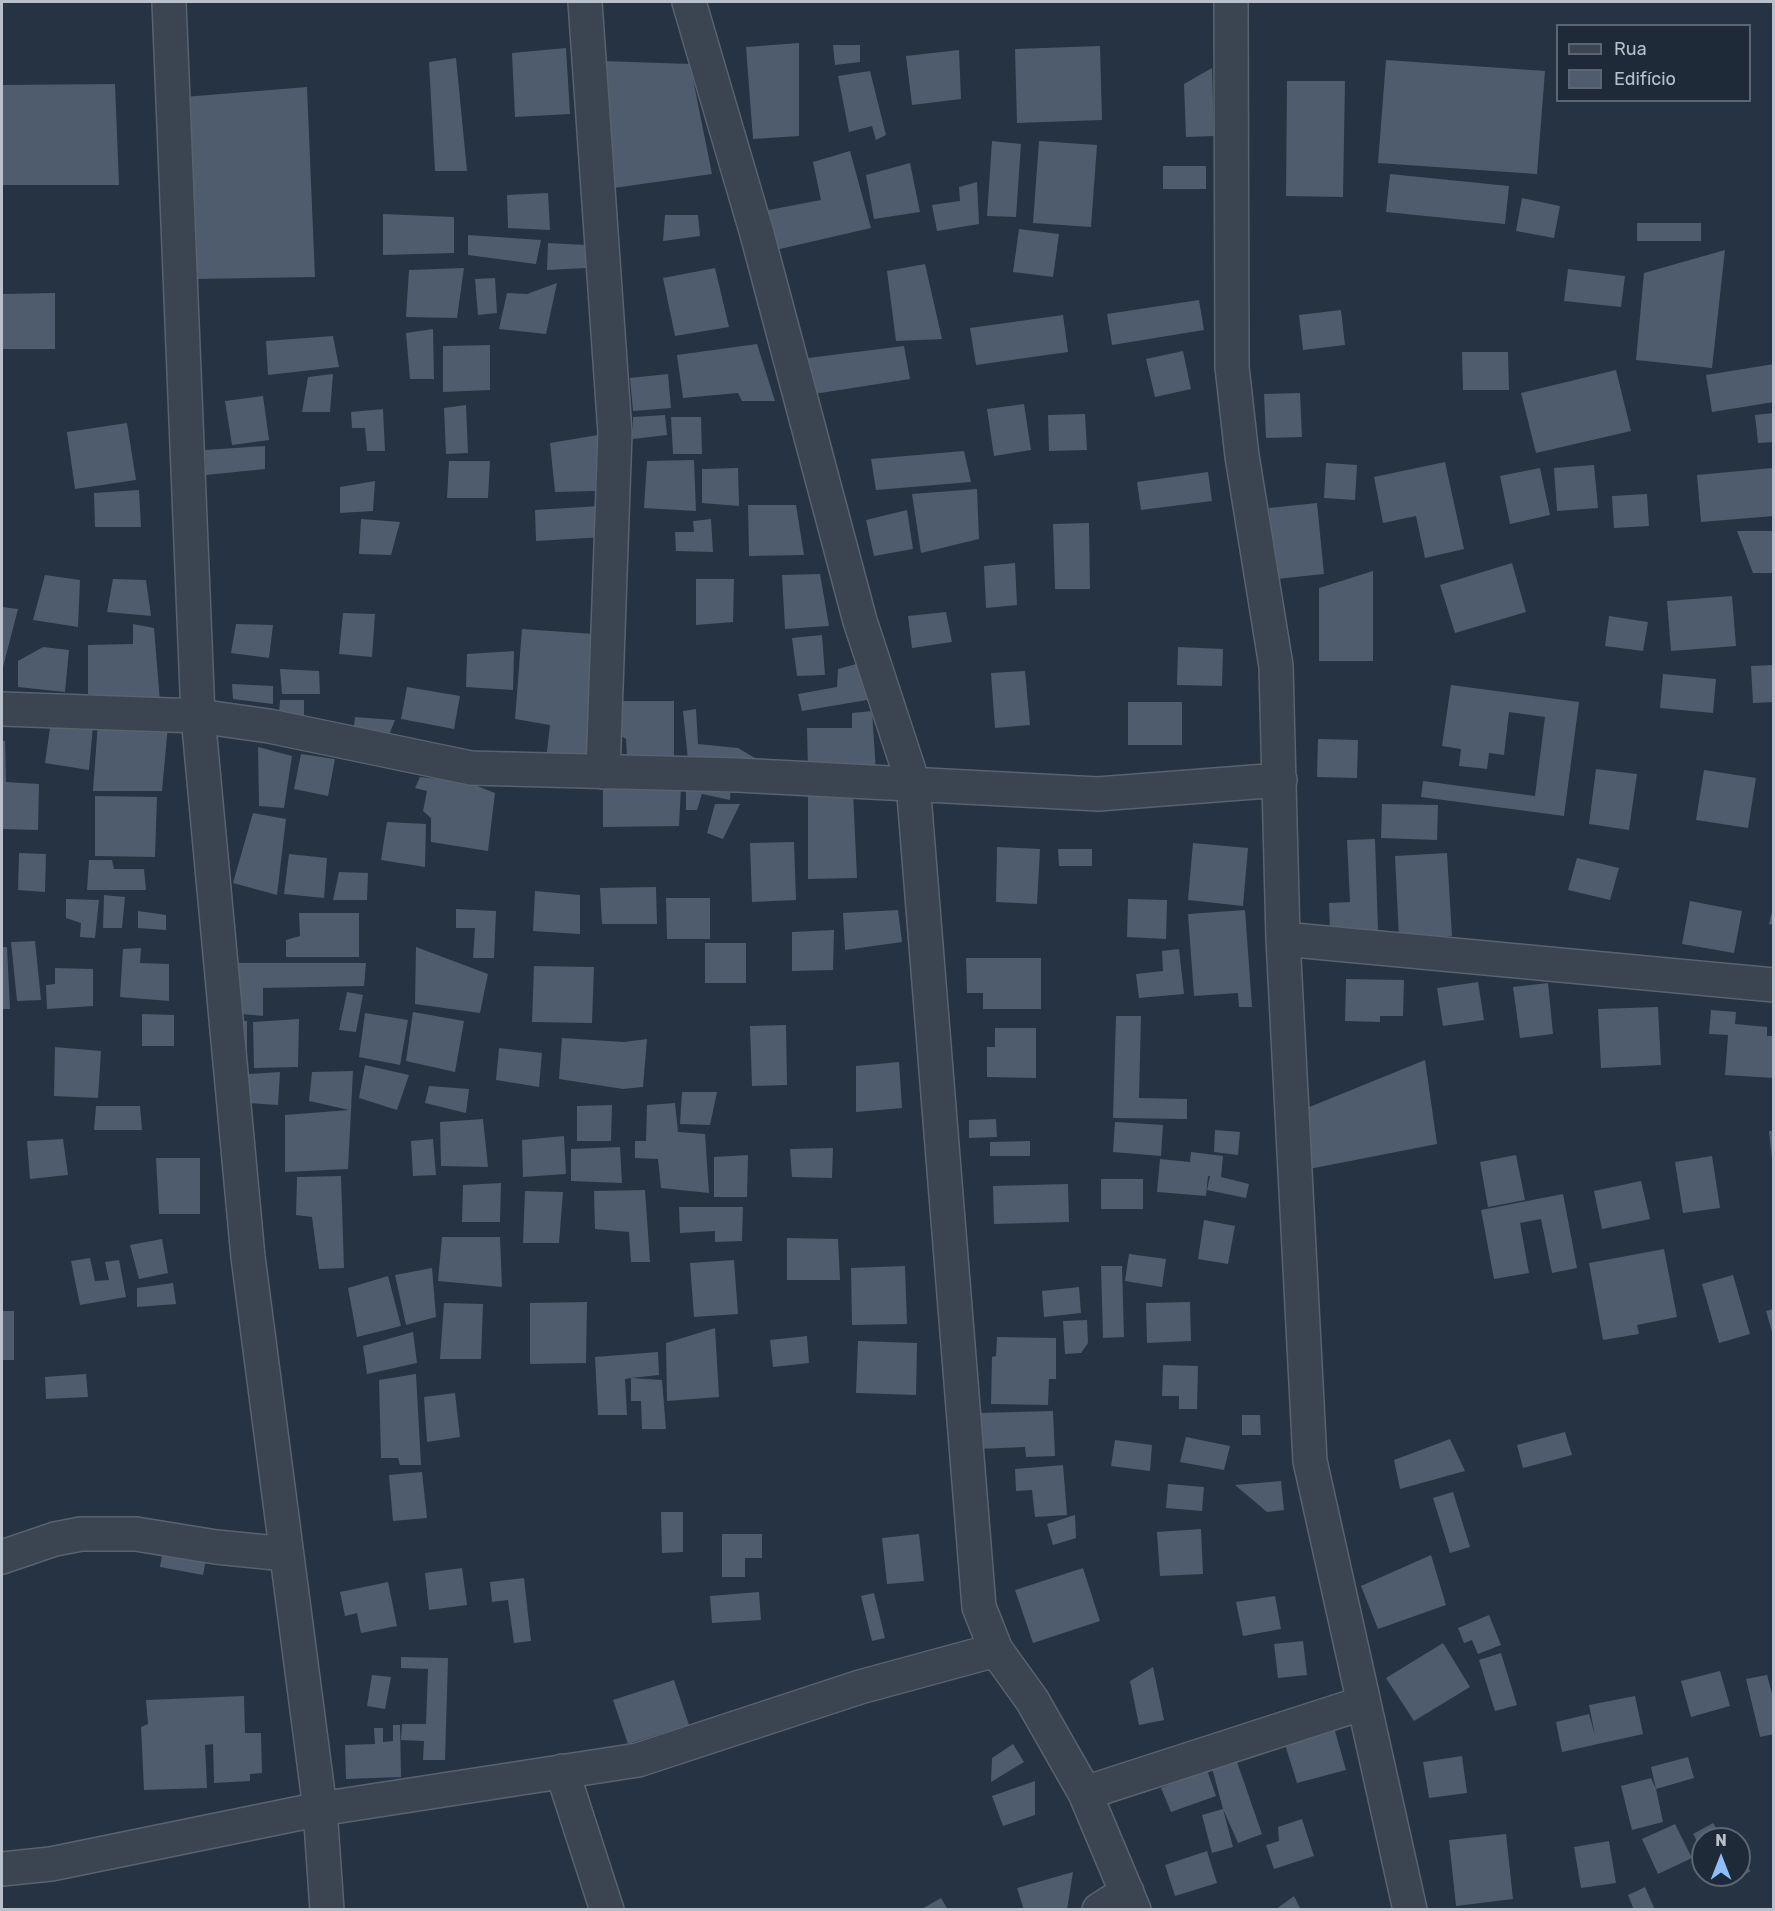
<!DOCTYPE html>
<html>
<head>
<meta charset="utf-8">
<style>
	body { margin:0 }
	#map { position:relative; width:1775px; height:1911px; overflow:hidden; background:#253342; font-family:Rubik,sans-serif }
	canvas { display:block }
	.frame { position:absolute; inset:0; border:3px solid #b7c0cb; pointer-events:none }
	.legend { position:absolute; left:1556px; top:24px; width:195px; height:78px; box-sizing:border-box; background:#1e2a37; border:2px solid #5b6672; margin:0; padding:8px 10px; list-style:none; font-size:18px; color:#b7c0cb }
	.legend li { display:flex; align-items:center; gap:12px; height:30px }
	.legend b { width:30px; border:2px solid #5b6672 }
	.north { position:absolute; left:1691px; top:1827px; width:60px; height:60px; box-sizing:border-box; background:#1e2a37; border:2px solid #5b6672; border-radius:50%; rotate:0deg; font-size:16px; font-weight:700; line-height:24px; text-align:center; color:#b7c0cb }
	.north::after { content:''; display:block; margin:auto; width:21px; height:27px; background:#8dbefa; clip-path:polygon(50% 0,100% 100%,50% 72%,0 100%) }
</style>
</head>
<body>
<div id="map">
<canvas width="1775" height="1911"></canvas>
<div class="frame"></div>
<ul class="legend">
<li><b style="height:8px;background:#3a4551"></b>Rua</li>
<li><b style="height:16px;background:#4e5c6d"></b>Edifício</li>
</ul>
<div class="north">N</div>
</div>
<script>
const c = document.querySelector('canvas').getContext('2d');
c.lineJoin = 'round';
function fillPath(path, color) { c.fillStyle = color; c.fill(path, 'evenodd'); }
const toPath = rows => new Path2D(rows.map(r => 'M' + r).join(''));
function trace(path, color, width, dash) { c.strokeStyle = color; c.lineWidth = width; c.lineCap = dash ? 'butt' : 'round'; c.setLineDash(dash || []); c.stroke(path); }
fillPath(toPath([
	[799,43,799,136,753,139,746,47],
	[833,45,860,45,860,62,835,65],
	[1100,46,1102,120,1017,123,1015,49],
	[566,48,570,114,515,117,512,53],
	[959,50,961,99,912,105,906,56],
	[456,58,467,171,435,171,429,62],
	[1386,60,1545,71,1537,174,1378,163],
	[603,61,690,64,712,174,607,189],
	[1212,68,1214,136,1186,137,1184,84],
	[870,71,886,135,876,140,872,126,849,132,838,76],
	[1287,81,1345,81,1343,197,1286,196],
	[115,84,119,185,2,185,2,85],
	[307,87,315,277,195,279,184,97],
	[992,141,1021,144,1016,217,987,216],
	[1039,141,1097,145,1091,227,1033,223],
	[850,151,871,228,771,251,758,212,821,200,813,162],
	[910,163,920,212,874,219,866,175],
	[1163,166,1206,166,1206,189,1163,189],
	[1390,174,1509,186,1505,224,1386,212],
	[977,182,979,224,937,231,932,205,960,201,959,187],
	[548,193,550,230,508,228,507,195],
	[1522,198,1560,206,1554,238,1516,231],
	[383,214,454,217,454,253,383,255],
	[665,215,698,215,700,236,663,241],
	[1637,223,1701,223,1701,241,1637,241],
	[1019,229,1059,234,1053,277,1013,272],
	[468,235,541,240,536,264,468,255],
	[548,243,586,245,586,268,547,270],
	[1725,250,1712,368,1636,360,1644,273],
	[925,264,942,339,896,341,887,271],
	[464,268,457,318,406,317,409,270],
	[715,268,729,327,675,336,663,278],
	[1568,269,1625,276,1621,307,1564,301],
	[495,278,497,313,478,315,475,279],
	[557,283,546,334,499,329,507,293,527,294],
	[55,293,55,349,2,349,2,294],
	[1199,300,1204,330,1112,345,1107,314],
	[1341,310,1345,345,1303,350,1299,315],
	[1063,315,1068,352,976,365,970,328],
	[433,329,434,379,410,379,406,333],
	[333,336,339,367,268,375,266,341],
	[757,344,775,401,742,401,738,393,683,398,677,355],
	[490,345,490,390,443,392,443,346],
	[904,346,910,379,814,394,808,358],
	[1183,351,1191,389,1155,397,1146,359],
	[1462,352,1508,352,1509,390,1463,390],
	[1774,364,1774,402,1712,412,1706,375],
	[1616,370,1631,431,1536,453,1521,393],
	[333,374,330,412,302,412,308,377],
	[668,374,671,408,633,411,630,378],
	[1300,393,1302,437,1266,438,1264,394],
	[263,396,269,440,232,445,225,401],
	[1024,404,1031,450,994,456,987,409],
	[466,405,468,453,446,454,444,408],
	[383,409,385,451,367,451,365,428,352,428,351,412],
	[1774,413,1774,442,1758,443,1755,415],
	[1085,414,1087,450,1049,451,1048,415],
	[665,415,667,435,633,439,633,417],
	[671,417,701,417,702,454,673,454],
	[127,423,136,480,75,489,67,432],
	[598,435,596,491,555,492,550,443],
	[265,446,265,469,206,475,205,450],
	[964,451,971,482,876,490,871,459],
	[694,460,696,511,644,508,647,461],
	[449,461,490,461,488,498,447,498],
	[1445,462,1464,549,1425,558,1416,516,1383,523,1374,477],
	[1326,463,1357,465,1355,500,1324,498],
	[1594,465,1598,508,1557,511,1554,468],
	[738,468,739,506,702,503,702,469],
	[1540,468,1550,515,1510,524,1500,476],
	[1772,468,1774,516,1701,522,1697,475],
	[1208,472,1212,501,1141,510,1137,482],
	[375,481,373,511,340,513,340,487],
	[977,489,979,539,921,553,912,494],
	[139,490,141,527,95,527,94,493],
	[1647,494,1649,526,1614,528,1612,496],
	[1317,503,1324,574,1276,579,1269,508],
	[748,505,796,505,804,555,749,556],
	[600,506,604,537,536,541,535,510],
	[907,510,913,549,874,556,866,520],
	[361,519,400,522,391,555,359,554],
	[711,519,713,552,676,551,675,532,694,532,693,521],
	[1089,523,1090,589,1055,589,1053,524],
	[1737,531,1774,531,1774,573,1753,573],
	[1015,563,1017,605,986,608,984,566],
	[1512,563,1526,612,1455,633,1440,585],
	[1373,571,1373,661,1319,661,1319,588],
	[820,574,829,626,785,629,782,575],
	[45,575,80,580,78,627,33,620],
	[113,579,146,580,151,616,107,612],
	[696,579,734,579,733,622,696,625],
	[1732,596,1736,646,1671,651,1667,601],
	[2,607,18,609,2,671],
	[946,612,952,642,912,648,908,616],
	[343,613,375,614,372,657,339,654],
	[1609,616,1648,622,1643,651,1605,646],
	[133,624,154,628,160,702,88,694,88,645,133,644],
	[236,624,273,625,269,658,231,653],
	[522,629,594,634,592,763,546,760,550,725,515,719],
	[822,635,825,675,797,676,792,638],
	[43,647,69,650,65,692,18,687,18,661],
	[1178,647,1223,649,1222,686,1177,685],
	[514,651,513,690,466,687,467,654],
	[860,663,873,699,802,711,798,694,837,687,838,669],
	[1774,665,1774,702,1753,703,1751,666],
	[280,669,319,671,320,694,282,694],
	[1025,671,1030,725,995,728,991,673],
	[1663,674,1716,679,1713,713,1660,708],
	[232,684,273,686,273,704,233,699],
	[1451,685,1579,702,1564,816,1421,797,1423,781,1535,796,1545,717,1509,712,1504,755,1489,753,1487,769,1459,766,1461,749,1442,746],
	[407,687,460,696,454,729,401,719],
	[280,700,304,700,304,719,279,714],
	[614,701,674,701,674,763,627,756,626,739,614,732],
	[1128,702,1182,702,1182,745,1128,745],
	[696,709,698,744,738,748,755,758,754,764,688,760,683,711],
	[872,711,876,772,808,770,807,728,852,728,852,713],
	[355,717,395,720,387,740,353,734],
	[98,722,168,725,162,791,93,791],
	[93,726,89,770,45,763,50,728],
	[1318,739,1358,740,1357,778,1317,777],
	[2,741,5,741,6,782,39,784,38,830,2,829],
	[258,747,292,756,284,808,259,806],
	[301,754,335,759,328,796,294,789],
	[1596,769,1637,774,1629,830,1589,824],
	[1704,770,1756,778,1748,828,1696,820],
	[420,777,467,782,495,793,488,851,431,842,431,818,423,811,427,791,415,788],
	[686,777,731,783,730,800,702,794,697,810,686,810],
	[681,787,679,826,603,827,603,789],
	[808,791,853,792,857,878,808,879],
	[95,796,157,797,155,857,95,856],
	[715,804,740,804,723,839,707,833],
	[1382,804,1438,805,1437,840,1381,838],
	[253,813,286,819,277,895,233,883],
	[387,822,426,824,425,867,381,860],
	[1375,839,1378,930,1330,932,1329,903,1350,902,1347,840],
	[794,842,796,900,752,902,750,843],
	[1193,843,1248,848,1243,906,1188,900],
	[997,847,1040,849,1037,904,996,902],
	[1058,849,1092,849,1092,866,1059,866],
	[19,853,46,854,45,892,18,890],
	[1447,853,1452,936,1399,939,1395,856],
	[289,854,327,858,324,898,284,894],
	[1577,858,1619,868,1610,900,1568,890],
	[89,860,112,860,114,869,144,869,146,890,87,890],
	[339,872,368,873,367,900,333,900],
	[656,887,657,924,602,924,600,888],
	[535,891,580,895,580,934,533,931],
	[104,895,125,897,122,928,103,928],
	[666,898,710,898,710,939,667,939],
	[66,899,99,900,95,938,80,937,81,923,66,918],
	[1128,899,1167,900,1166,939,1127,937],
	[1690,901,1742,911,1734,953,1682,944],
	[1773,908,1774,909,1774,925,1769,924],
	[456,909,496,911,494,958,473,958,475,928,456,928],
	[898,910,902,942,845,950,843,913],
	[1245,910,1252,1007,1239,1007,1238,993,1194,996,1188,914],
	[138,911,166,915,166,930,138,928],
	[299,913,359,913,359,957,286,957,286,940,300,936],
	[834,930,833,970,792,971,792,932],
	[35,941,41,1000,17,1001,11,942],
	[705,943,746,943,746,983,705,983],
	[2,947,7,947,10,1009,2,1009],
	[416,947,488,974,480,1013,415,1004],
	[141,948,140,963,169,964,169,1001,120,997,123,949],
	[1179,949,1184,994,1139,998,1136,974,1163,971,1162,951],
	[966,958,1041,958,1041,1009,983,1009,983,993,967,993],
	[229,963,366,963,364,986,263,988,263,1016,232,1013],
	[534,966,594,967,592,1023,532,1022],
	[55,968,93,969,93,1006,47,1009,46,985,55,984],
	[1346,979,1404,980,1403,1016,1380,1016,1380,1022,1345,1021],
	[1478,982,1484,1020,1443,1026,1437,988],
	[1548,983,1553,1034,1520,1038,1513,987],
	[347,992,363,995,356,1032,339,1030],
	[1658,1007,1661,1065,1601,1068,1598,1009],
	[1711,1010,1736,1012,1735,1024,1767,1027,1767,1036,1774,1036,1774,1078,1725,1075,1728,1035,1709,1034],
	[413,1012,464,1021,455,1072,406,1061],
	[365,1013,408,1020,400,1065,359,1057],
	[142,1014,174,1015,174,1046,142,1046],
	[1116,1016,1141,1016,1139,1098,1187,1099,1187,1119,1113,1118],
	[299,1019,298,1067,254,1068,253,1022],
	[233,1021,247,1021,247,1057,235,1055],
	[786,1025,787,1085,752,1086,750,1026],
	[995,1028,1036,1028,1036,1078,987,1077,987,1047,995,1047],
	[562,1038,624,1042,647,1039,643,1087,623,1089,559,1079],
	[55,1047,101,1051,98,1098,54,1096],
	[499,1048,542,1053,539,1087,496,1080],
	[1425,1060,1437,1144,1309,1169,1307,1108],
	[899,1062,902,1108,856,1112,856,1066],
	[365,1065,409,1075,397,1110,359,1098],
	[353,1071,348,1169,285,1172,285,1115,349,1110,309,1101,312,1072],
	[280,1072,278,1105,247,1103,249,1074],
	[429,1086,469,1089,466,1113,425,1103],
	[682,1092,717,1092,710,1125,680,1124],
	[675,1103,678,1132,705,1134,709,1193,661,1188,658,1159,635,1158,635,1141,646,1141,647,1105],
	[612,1105,611,1141,577,1141,577,1106],
	[96,1106,140,1106,142,1130,94,1130],
	[483,1119,488,1167,441,1166,440,1122],
	[996,1119,997,1137,969,1138,969,1120],
	[1115,1122,1163,1125,1161,1156,1113,1152],
	[1215,1130,1240,1132,1238,1155,1214,1152],
	[1769,1131,1774,1131,1774,1159,1772,1159],
	[564,1136,566,1174,523,1177,522,1140],
	[63,1139,68,1175,30,1179,27,1141],
	[433,1139,436,1175,413,1176,411,1141],
	[1030,1141,1030,1156,990,1156,990,1142],
	[620,1147,622,1183,571,1181,571,1149],
	[833,1148,832,1178,792,1177,790,1149],
	[1191,1152,1223,1156,1221,1177,1249,1184,1246,1198,1207,1190,1210,1176,1208,1176,1206,1196,1157,1192,1160,1159,1190,1162],
	[748,1155,747,1197,714,1197,714,1157],
	[1516,1155,1525,1200,1488,1207,1480,1162],
	[1712,1156,1720,1208,1683,1213,1675,1162],
	[156,1158,200,1158,200,1214,159,1214],
	[341,1176,344,1268,319,1269,312,1217,296,1215,297,1177],
	[1101,1179,1143,1179,1143,1209,1101,1209],
	[1641,1181,1650,1219,1602,1229,1594,1191],
	[501,1183,500,1222,462,1222,463,1185],
	[1068,1184,1069,1222,994,1224,993,1186],
	[645,1190,650,1262,631,1262,629,1232,595,1229,594,1191],
	[525,1191,563,1192,559,1243,523,1243],
	[1563,1194,1577,1268,1552,1273,1541,1219,1520,1223,1529,1273,1494,1279,1481,1210],
	[679,1207,743,1207,742,1241,715,1242,715,1231,680,1233],
	[1204,1220,1235,1226,1228,1264,1198,1259],
	[442,1237,500,1237,502,1287,438,1281],
	[787,1238,838,1239,840,1280,787,1280],
	[162,1239,168,1273,139,1279,130,1245],
	[1664,1249,1677,1317,1637,1325,1639,1334,1603,1340,1589,1263],
	[1129,1254,1166,1259,1162,1287,1125,1281],
	[90,1258,95,1281,109,1280,105,1262,119,1260,126,1297,80,1305,71,1261],
	[734,1260,738,1314,694,1317,690,1263],
	[905,1266,907,1324,852,1325,851,1268],
	[1101,1266,1122,1266,1124,1337,1103,1338],
	[432,1268,436,1317,406,1325,395,1275],
	[1733,1275,1750,1334,1719,1343,1702,1284],
	[388,1276,401,1326,357,1337,348,1288],
	[173,1283,176,1304,137,1307,137,1288],
	[1079,1287,1081,1313,1044,1317,1042,1291],
	[587,1302,586,1363,530,1364,530,1303],
	[1190,1302,1191,1341,1147,1343,1146,1303],
	[444,1303,483,1304,481,1359,440,1359],
	[1774,1309,1774,1335,1773,1335,1766,1311],
	[2,1311,14,1311,14,1360,2,1360],
	[1087,1320,1088,1343,1081,1353,1065,1354,1063,1321],
	[715,1328,719,1397,667,1401,666,1343],
	[413,1332,417,1363,367,1374,363,1346],
	[807,1336,809,1363,773,1367,770,1340],
	[997,1337,1056,1338,1056,1379,1049,1379,1048,1405,991,1404,992,1357,996,1356],
	[858,1341,917,1343,916,1395,856,1393],
	[658,1352,659,1375,631,1378,662,1380,666,1429,642,1429,641,1401,631,1401,631,1378,625,1379,627,1415,598,1415,595,1357],
	[1163,1365,1198,1366,1197,1409,1179,1409,1179,1396,1162,1396],
	[86,1374,88,1397,46,1399,45,1377],
	[416,1374,421,1465,400,1465,398,1458,381,1458,379,1380],
	[455,1393,460,1437,427,1442,424,1397],
	[1053,1411,1055,1456,1026,1457,1025,1447,978,1449,977,1413],
	[1242,1415,1260,1415,1261,1435,1242,1435],
	[1565,1432,1572,1455,1523,1468,1517,1445],
	[1186,1437,1230,1446,1224,1470,1180,1462],
	[1450,1439,1465,1471,1400,1489,1394,1460],
	[1115,1440,1152,1445,1150,1471,1111,1466],
	[1063,1465,1067,1515,1035,1517,1032,1490,1016,1491,1015,1469],
	[422,1472,427,1518,393,1521,389,1475],
	[1281,1481,1284,1510,1267,1512,1235,1485],
	[1168,1484,1204,1487,1202,1511,1166,1508],
	[1453,1492,1470,1547,1450,1553,1433,1498],
	[661,1512,683,1512,683,1552,662,1553],
	[1075,1515,1076,1538,1053,1545,1047,1524],
	[1201,1529,1203,1574,1160,1576,1157,1532],
	[722,1534,762,1534,762,1558,745,1558,745,1577,722,1577],
	[919,1534,924,1581,887,1584,882,1538],
	[163,1550,206,1559,203,1575,160,1567],
	[1431,1555,1446,1605,1378,1629,1361,1586],
	[462,1568,467,1605,429,1610,425,1573],
	[1083,1568,1100,1621,1033,1643,1015,1590],
	[524,1578,531,1641,514,1643,508,1600,492,1602,490,1582],
	[388,1582,397,1626,361,1633,357,1613,345,1616,340,1592],
	[759,1592,761,1620,712,1623,710,1596],
	[874,1593,885,1638,872,1641,861,1596],
	[1275,1596,1281,1629,1243,1636,1236,1602],
	[1489,1615,1501,1645,1478,1654,1472,1640,1464,1643,1458,1628],
	[1303,1641,1307,1675,1278,1678,1274,1644],
	[1443,1643,1470,1687,1414,1721,1386,1678],
	[1501,1653,1517,1705,1495,1711,1479,1660],
	[401,1657,448,1658,445,1760,423,1760,424,1741,401,1740,402,1724,426,1724,428,1669,401,1668],
	[1153,1667,1164,1720,1139,1725,1130,1681],
	[1720,1671,1730,1706,1691,1717,1681,1681],
	[372,1675,391,1677,385,1709,367,1706],
	[1767,1675,1774,1701,1774,1734,1760,1737,1746,1679],
	[674,1680,689,1725,628,1744,613,1700],
	[244,1696,245,1733,261,1733,262,1773,250,1774,250,1781,214,1783,213,1744,205,1745,207,1788,144,1790,141,1727,148,1724,146,1700],
	[1635,1696,1643,1734,1562,1752,1556,1722,1589,1714,1595,1735,1589,1705],
	[1333,1724,1346,1770,1297,1783,1283,1738],
	[393,1725,400,1725,401,1777,346,1779,345,1745,375,1744,374,1728,383,1728,383,1742,393,1741],
	[1013,1744,1024,1762,991,1782,992,1758],
	[1462,1756,1467,1793,1429,1798,1423,1762],
	[1688,1757,1694,1778,1656,1789,1651,1767],
	[1236,1759,1262,1834,1238,1843,1223,1809,1233,1847,1212,1853,1202,1815,1223,1809,1212,1768],
	[1207,1770,1216,1796,1171,1812,1161,1788],
	[1651,1778,1656,1789,1663,1822,1632,1830,1621,1786],
	[1035,1781,1035,1815,1003,1826,992,1796],
	[1302,1819,1314,1856,1274,1869,1266,1845,1279,1841,1278,1827],
	[1713,1823,1723,1839,1703,1839,1703,1852,1693,1834],
	[1675,1824,1692,1858,1658,1874,1642,1839],
	[1506,1834,1513,1899,1456,1906,1449,1840],
	[1609,1841,1616,1883,1581,1888,1574,1847],
	[1207,1851,1217,1883,1175,1896,1165,1865],
	[1739,1861,1751,1871,1722,1887,1716,1875,1739,1875],
	[1073,1872,1067,1910,1024,1910,1017,1888],
	[1645,1887,1655,1910,1634,1910,1628,1895],
	[1294,1896,1301,1910,1275,1910],
	[941,1898,948,1910,920,1910]
]), '#4e5c6d');
const minor = toPath([
	[169,2,198,716,248,1257,320,1809,327,1910],
	[585,2,615,433,603,772],
	[689,2,757,234,860,621,913,783,979,1607,996,1650,1032,1700,1085,1793,1134,1910],
	[1231,2,1232,367,1242,456,1276,666,1283,939,1310,1461,1410,1910],
	[2,709,198,716,269,726,471,768,737,775,1098,794,1280,780],
	[1283,939,1774,985],
	[2,1557,55,1539,81,1534,136,1534,216,1547,286,1554],
	[562,1771,607,1910],
	[1085,1793,1363,1703],
	[2,1869,51,1864,320,1809,638,1760,860,1687,996,1650],
	[1099,1910,1127,1892]
]);
trace(minor, '#58636e', 36);
trace(minor, '#3a4551', 33);
</script>
</body>
</html>
